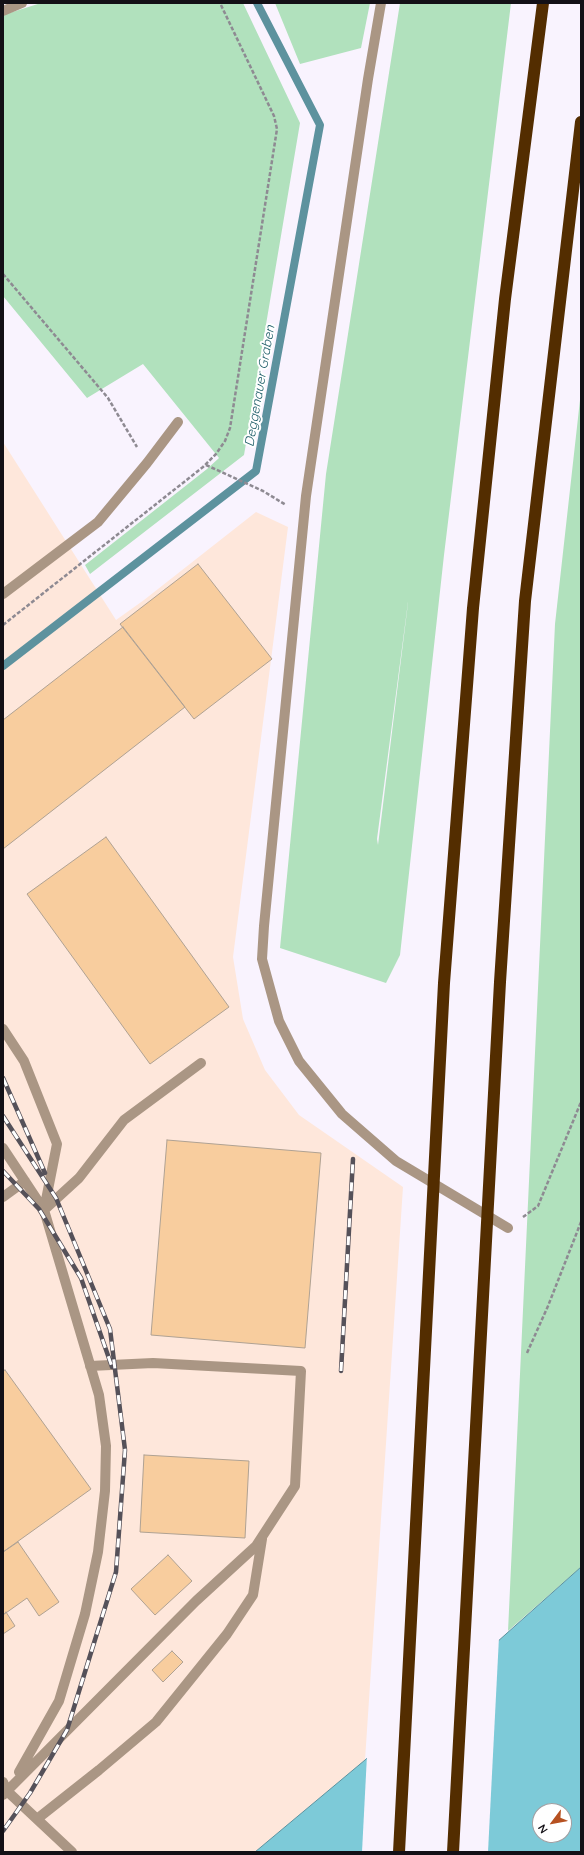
<!DOCTYPE html>
<html>
<head>
<meta charset="utf-8">
<style>
	body { margin:0 }
	#map { position:relative; width:584px; height:1855px; overflow:hidden; background:#f9f3fe; font-family:Quicksand,sans-serif }
	canvas { display:block }
	.frame { position:absolute; inset:0; border:4px solid #131016; pointer-events:none }
	.north { position:absolute; left:532px; top:1803px; width:40px; height:40px; box-sizing:border-box; background:#fff; border:1px solid #a19fa2; border-radius:50%; rotate:238deg; font-size:11px; font-weight:700; line-height:16px; text-align:center; color:#131016 }
	.north::after { content:''; display:block; margin:auto; width:14px; height:18px; background:#b65121; clip-path:polygon(50% 0,100% 100%,50% 72%,0 100%) }
</style>
</head>
<body>
<div id="map">
<canvas width="584" height="1855"></canvas>
<div class="frame"></div>
<div class="north">N</div>
</div>
<script>
const c = document.querySelector('canvas').getContext('2d');
c.lineJoin = 'round';
function fillPath(path, color) { c.fillStyle = color; c.fill(path, 'evenodd'); }
const toPath = rows => new Path2D(rows.map(r => 'M' + r).join(''));
function trace(path, color, width, dash) { c.strokeStyle = color; c.lineWidth = width; c.lineCap = dash ? 'butt' : 'round'; c.setLineDash(dash || []); c.stroke(path); }
function drawText(font, color, halo, rows, align = 'center') {
  c.font = font + ' Quicksand,sans-serif'; c.lineWidth = 4; c.setLineDash([]); c.textBaseline = 'middle'; c.strokeStyle = halo; c.fillStyle = color; for (const [text, x, y, turn = 0] of rows) {
    c.save(); c.translate(x, y); c.rotate((+turn || 0) * Math.PI / 180); c.textAlign = isNaN(turn) ? turn : align; if (halo) c.strokeText(text, 0, 0); c.fillText(text, 0, 0); c.restore();
  }
}
fillPath(toPath([
	[3,442,116,620,144,600,256,512,288,527,233,957,243,1019,265,1070,299,1115,403,1187,365,1760,255,1852,3,1852]
]), '#fee7db');
fillPath(toPath([
	[41,3,243,3,300,123,244,455,90,574,85,565,207,469,219,458,143,364,87,398,3,296,3,15],
	[275,3,370,3,361,48,300,64],
	[400,3,511,3,444,555,400,955,386,983,280,948,326,474],
	[408,602,408,603,378,845,377,839],
	[581,391,581,1567,508,1631,555,624]
]), '#b1e1bd');
const water = toPath([
	[581,1567,581,1852,255,1852,365,1760,581,1567],
	[540,1811,564,1811,564,1835,540,1835,540,1811]
]);
fillPath(water, '#7dcad8');
trace(water, '#5d929e', 1);
fillPath(toPath([
	[499,1637,488,1852,362,1852,367,1755]
]), '#f9f3fe');
trace(toPath([
	[3,666,256,471,320,125,257,3]
]), '#5d929e', 8);
const building = toPath([
	[198,564,272,659,194,719,120,624,198,564],
	[123,627,185,707,3,849,3,720,123,627],
	[106,837,229,1007,150,1064,27,894,106,837],
	[167,1140,321,1153,305,1348,151,1335,167,1140],
	[5,1370,91,1489,3,1552,3,1371,5,1370],
	[144,1455,249,1461,245,1538,140,1532,144,1455],
	[18,1542,59,1602,39,1616,27,1598,3,1615,3,1552,18,1542],
	[168,1555,192,1581,155,1615,131,1589,168,1555],
	[6,1612,15,1626,3,1634,3,1615,6,1612],
	[172,1651,183,1662,163,1682,152,1670,172,1651]
]);
fillPath(building, '#f8cd9e');
trace(building, '#b0a293', 1);
trace(toPath([
	[3,274,108,398,137,447],
	[206,465,263,491,286,505],
	[3,625,203,467,216,454,225,441,230,428,277,129,274,116,220,3],
	[523,1217,538,1206,581,1102],
	[527,1353,548,1306,581,1222]
]), '#8e8a92', 2.5, [4, 2]);
trace(toPath([
	[381,3,368,79,306,496,264,926,262,959,279,1021,299,1061,342,1114,396,1161,508,1228],
	[3,11,22,3],
	[3,594,98,522,147,463,178,422],
	[3,1029,24,1061,57,1144,44,1210],
	[3,1148,44,1210,99,1395,106,1446,105,1491,98,1552,85,1614,59,1701,19,1772],
	[3,1197,25,1181],
	[44,1210,79,1178,124,1120,201,1063],
	[3,1782,7,1791,72,1852],
	[3,1795,196,1601,256,1546,295,1486,301,1371,153,1363,90,1366],
	[37,1819,99,1770,156,1722,227,1634,253,1595,262,1539]
]), '#aa9684', 10);
trace(toPath([
	[399,1852,444,983,473,608,505,299,543,3],
	[453,1852,500,982,525,601,581,122]
]), '#532d00', 12);
const rail = toPath([
	[3,1078,45,1173],
	[3,1116,56,1198,110,1329,125,1450,116,1572,67,1730,30,1793,3,1831],
	[3,1171,39,1209,81,1278,112,1367],
	[341,1371,353,1159]
]);
trace(rail, '#555159', 4.5);
trace(rail, '#fff', 3, [9]);
drawText('italic 13px', '#1e5d68', '#fff', [
	["Deggenauer Graben",260,386,-80]
]);
</script>
</body>
</html>
